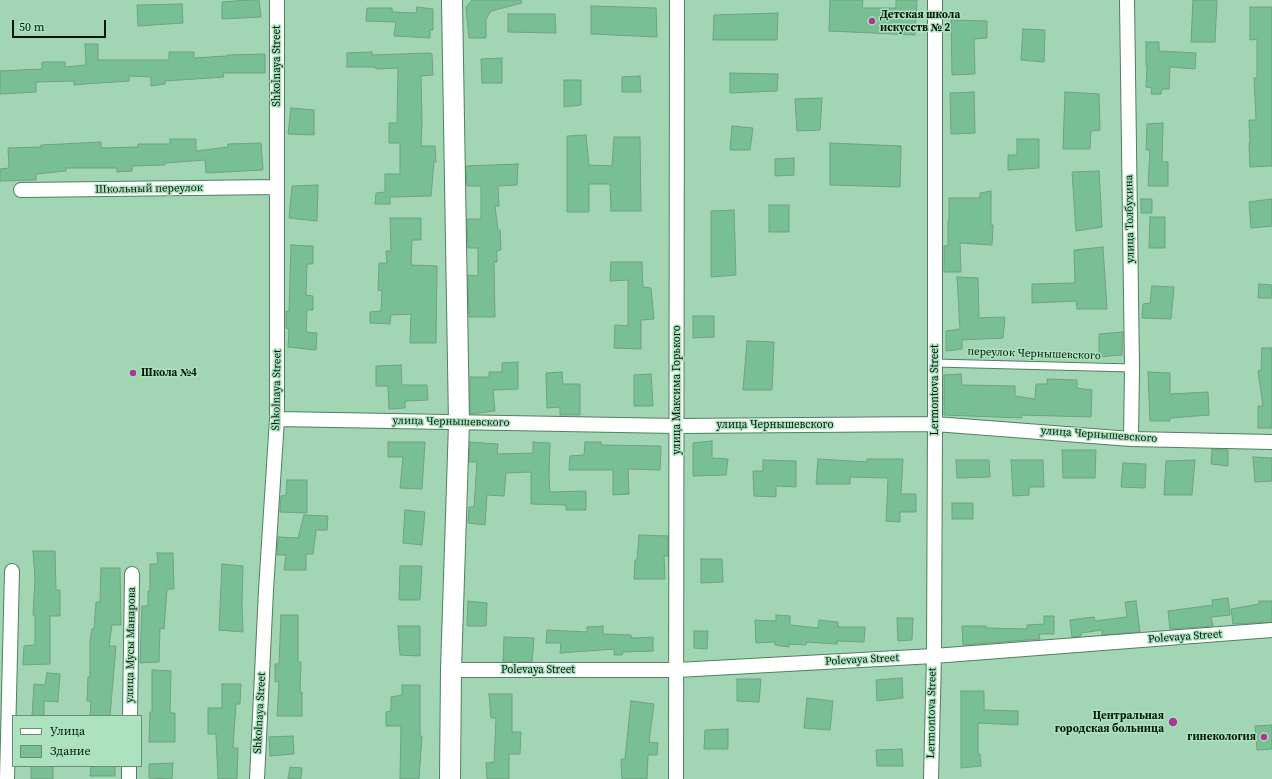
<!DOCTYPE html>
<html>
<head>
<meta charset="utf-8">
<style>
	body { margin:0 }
	#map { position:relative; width:1272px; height:779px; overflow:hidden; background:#a1d5b3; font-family:"Source Serif 4",serif }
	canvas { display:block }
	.legend { position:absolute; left:12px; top:715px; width:130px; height:52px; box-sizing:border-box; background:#ade2bf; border:1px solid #699076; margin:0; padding:5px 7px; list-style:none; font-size:12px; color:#021509 }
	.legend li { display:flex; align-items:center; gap:8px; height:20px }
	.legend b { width:20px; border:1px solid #699076 }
	.scale { position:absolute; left:12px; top:20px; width:94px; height:18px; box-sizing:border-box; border:2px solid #021509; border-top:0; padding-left:5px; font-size:12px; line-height:14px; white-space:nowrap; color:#021509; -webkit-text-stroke:3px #ade2bf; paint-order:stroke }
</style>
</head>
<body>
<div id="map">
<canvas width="1272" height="779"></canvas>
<ul class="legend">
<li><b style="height:5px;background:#fff"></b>Улица</li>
<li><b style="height:11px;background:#78c093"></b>Здание</li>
</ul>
<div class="scale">50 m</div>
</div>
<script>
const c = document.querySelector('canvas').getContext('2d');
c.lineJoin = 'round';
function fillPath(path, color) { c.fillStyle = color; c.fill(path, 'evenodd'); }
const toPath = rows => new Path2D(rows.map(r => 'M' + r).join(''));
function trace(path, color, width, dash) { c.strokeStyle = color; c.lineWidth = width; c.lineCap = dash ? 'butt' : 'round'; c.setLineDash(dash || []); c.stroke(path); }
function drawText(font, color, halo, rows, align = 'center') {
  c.font = font + ' "Source Serif 4",serif'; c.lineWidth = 3; c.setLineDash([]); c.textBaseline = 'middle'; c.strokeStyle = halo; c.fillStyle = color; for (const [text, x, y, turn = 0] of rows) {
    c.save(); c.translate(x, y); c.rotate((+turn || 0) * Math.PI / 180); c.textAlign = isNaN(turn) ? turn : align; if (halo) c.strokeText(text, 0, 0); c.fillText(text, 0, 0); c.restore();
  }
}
const building = toPath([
	[248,0,259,0,261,17,222,19,222,2,248,0],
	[472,0,521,0,522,3,491,11,486,19,486,38,469,38,466,7,472,0],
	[830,0,863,0,862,8,896,8,896,0,917,0,915,35,829,31,830,0],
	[1193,0,1217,0,1215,42,1191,42,1193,0],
	[182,4,183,23,138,26,137,5,182,4],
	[591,6,656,8,657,37,591,34,591,6],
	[417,7,433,9,433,30,430,30,430,38,394,36,396,22,366,21,367,8,392,8,392,12,416,13,417,7],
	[1250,7,1272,7,1272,166,1250,167,1249,143,1250,143,1249,120,1256,120,1254,78,1257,78,1257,39,1250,40,1250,7],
	[778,13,777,40,713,40,714,15,778,13],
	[508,14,555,14,556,33,508,32,508,14],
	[951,20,987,21,987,38,974,39,975,74,952,75,951,20],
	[1023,29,1045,30,1044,62,1021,60,1023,29],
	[1146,42,1159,42,1159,51,1196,53,1195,69,1170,67,1169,89,1162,89,1161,94,1151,94,1152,88,1146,87,1147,66,1146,66,1146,42],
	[85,44,98,44,98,60,169,60,169,52,194,52,194,58,227,56,227,55,265,54,265,73,223,73,224,77,165,81,165,84,151,86,151,77,129,76,129,81,98,83,74,85,74,81,36,82,36,92,0,94,0,71,42,69,42,62,65,62,65,67,86,65,85,44],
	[372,52,372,55,429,53,432,54,433,75,421,76,422,123,421,146,435,146,436,162,434,162,431,196,390,197,390,204,375,204,376,193,385,192,385,174,400,174,400,143,389,143,389,123,397,123,398,68,376,69,375,67,347,67,347,53,372,52],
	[502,58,502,83,482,83,481,59,502,58],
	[730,73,778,74,777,91,730,93,730,73],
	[640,76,641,92,622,92,622,77,640,76],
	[564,80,581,80,581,105,564,107,564,80],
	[974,92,975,133,951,134,950,93,974,92],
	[1065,92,1099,94,1100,130,1091,131,1090,149,1063,149,1065,92],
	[822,98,820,130,797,131,795,99,822,98],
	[291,108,314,110,314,135,288,134,291,108],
	[1163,123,1162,162,1168,162,1168,186,1148,186,1150,150,1146,150,1147,124,1163,123],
	[732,126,753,128,750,150,730,150,732,126],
	[586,135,589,165,612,166,614,137,640,137,641,211,611,211,610,184,589,184,589,212,567,212,567,136,586,135],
	[170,139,196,139,196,151,228,147,228,144,261,143,263,170,206,173,205,160,165,163,165,165,132,166,132,171,117,172,117,168,66,168,66,171,36,174,36,180,0,181,0,169,9,168,8,148,41,147,41,145,101,142,101,148,138,147,138,144,170,144,170,139],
	[1017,139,1039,139,1039,168,1008,170,1008,155,1017,155,1017,139],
	[830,143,901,146,900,187,830,185,830,143],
	[794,158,794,175,775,176,775,159,794,158],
	[518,164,517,185,498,186,499,206,495,206,498,230,500,230,501,250,497,251,497,262,494,262,495,317,469,317,468,275,478,276,478,248,468,248,467,219,481,219,481,186,467,186,466,166,518,164],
	[1099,171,1102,227,1076,231,1072,172,1099,171],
	[318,185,317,221,289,218,292,186,318,185],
	[991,191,991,225,993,225,992,245,960,243,961,272,944,272,944,246,948,246,948,221,949,221,949,198,980,198,980,193,991,191],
	[1141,199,1152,199,1152,213,1141,213,1141,199],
	[1272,199,1272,226,1251,228,1249,202,1272,199],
	[769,205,789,205,789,232,769,232,769,205],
	[734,210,736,275,711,277,711,211,734,210],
	[1150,217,1165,217,1165,248,1149,248,1150,217],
	[390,218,421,218,421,240,412,240,411,265,437,266,436,343,410,343,411,314,391,315,390,324,370,323,370,312,381,311,382,291,378,290,379,263,387,263,386,251,391,251,390,218],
	[291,245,313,246,313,264,307,264,306,295,313,296,313,310,307,310,306,332,317,333,316,350,288,347,289,329,286,328,286,311,289,312,291,245],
	[1103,247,1107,309,1077,309,1076,301,1032,303,1032,284,1075,283,1074,250,1103,247],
	[611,262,642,262,643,287,651,288,654,319,641,320,641,349,614,348,615,325,628,326,628,280,610,281,611,262],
	[957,277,978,278,979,318,1005,317,1003,338,962,340,962,349,946,351,946,331,960,329,957,277],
	[1259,284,1272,285,1272,298,1258,298,1259,284],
	[1152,286,1174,287,1171,319,1142,318,1143,304,1150,303,1152,286],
	[693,316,714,316,714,337,693,338,693,316],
	[1123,332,1122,355,1099,357,1099,334,1123,332],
	[747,341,774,342,772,390,743,390,747,341],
	[1262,348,1272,348,1272,428,1258,428,1258,406,1263,406,1258,371,1261,370,1262,348],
	[518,362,518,389,493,390,495,411,470,414,470,377,489,377,489,372,502,372,502,363,518,362],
	[401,365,402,385,427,385,428,400,405,401,405,408,389,409,388,386,376,386,376,366,401,365],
	[562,372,563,384,580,384,580,415,560,415,560,407,547,408,546,373,562,372],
	[1148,372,1170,373,1170,394,1208,392,1209,415,1170,418,1170,421,1150,421,1148,372],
	[651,374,653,406,634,406,634,375,651,374],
	[961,374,962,385,1015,386,1015,396,1035,399,1036,384,1047,384,1047,379,1077,380,1077,388,1092,390,1091,417,1022,415,1022,418,944,415,944,375,961,374],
	[712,441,712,458,728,459,726,475,693,476,693,443,712,441],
	[388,442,425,442,422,489,400,488,403,457,388,457,388,442],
	[470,442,498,444,497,454,533,453,533,442,550,443,549,476,550,492,586,491,586,510,566,510,566,505,531,504,531,472,506,473,504,496,487,495,485,525,468,523,469,507,474,507,477,462,469,462,470,442],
	[585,442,601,442,601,445,661,446,660,470,628,469,629,494,613,495,613,470,569,470,570,456,584,455,585,442],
	[1212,449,1228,450,1228,466,1211,464,1212,449],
	[1062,450,1096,450,1095,478,1063,478,1062,450],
	[1253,457,1272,458,1272,481,1255,482,1253,457],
	[818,459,867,462,867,459,903,459,901,494,916,494,916,512,900,512,900,522,886,521,888,478,850,477,850,484,816,484,818,459],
	[763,460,796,461,796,487,776,486,776,497,754,496,753,471,763,471,763,460],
	[956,460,989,460,990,477,957,478,956,460],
	[1011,460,1043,460,1044,487,1029,487,1029,495,1013,496,1011,460],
	[1195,460,1192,495,1164,495,1166,461,1195,460],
	[1123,463,1146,464,1145,488,1121,487,1123,463],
	[287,480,307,480,307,513,280,512,281,496,286,495,287,480],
	[952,503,973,503,973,519,952,519,952,503],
	[405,510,425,512,422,545,403,543,405,510],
	[304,515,328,516,327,530,316,530,313,554,306,554,306,570,284,570,286,555,277,555,278,537,298,538,304,515],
	[639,535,668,536,668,556,664,556,665,579,634,579,635,560,637,560,639,535],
	[33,551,55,551,56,590,60,590,60,616,50,616,50,664,23,665,24,646,35,645,35,615,33,615,35,578,33,551],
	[157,553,173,553,174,589,167,589,164,629,160,628,159,662,140,663,142,606,148,606,148,591,150,591,150,564,158,564,157,553],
	[701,559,722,559,723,582,701,583,701,559],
	[222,564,243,566,242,604,243,632,219,630,222,564],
	[400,566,422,566,420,600,399,600,400,566],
	[101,568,120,568,121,625,112,625,109,646,116,646,110,716,90,716,91,701,87,701,88,677,90,677,90,641,92,629,94,629,96,602,100,602,101,568],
	[1228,598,1230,615,1211,617,1213,626,1170,629,1168,611,1213,605,1212,600,1228,598],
	[468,601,487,603,486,626,467,626,468,601],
	[1136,601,1140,632,1102,635,1102,630,1081,633,1081,636,1072,637,1070,620,1094,617,1095,621,1127,617,1125,602,1136,601],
	[1259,601,1272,601,1272,622,1233,624,1231,609,1259,604,1259,601],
	[281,615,298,615,298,662,301,662,300,692,302,692,302,716,277,716,279,681,275,682,275,664,279,664,281,615],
	[776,615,790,616,790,625,818,628,819,620,838,622,838,627,865,627,864,642,837,641,837,644,807,642,806,645,789,644,789,647,775,645,775,642,756,643,755,620,776,621,776,615],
	[1044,616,1054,616,1054,634,1039,634,1040,639,963,645,962,626,986,626,986,628,1027,629,1027,625,1044,624,1044,616],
	[897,618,913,618,912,640,898,641,897,618],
	[398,626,420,626,420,656,400,655,398,626],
	[603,626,603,634,631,635,631,638,653,637,653,651,623,652,622,655,614,655,614,649,560,653,561,643,546,643,547,630,587,632,587,627,603,626],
	[694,631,708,631,707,649,694,648,694,631],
	[504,637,534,638,532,662,503,662,504,637],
	[152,670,171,671,170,713,175,713,175,742,149,742,150,712,152,712,152,670],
	[47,673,60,674,58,702,44,701,44,716,32,716,34,684,45,685,47,673],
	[902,678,903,698,877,701,876,680,902,678],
	[737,679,761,679,759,702,737,701,737,679],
	[222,684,241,684,240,704,236,704,233,748,238,748,237,779,218,779,216,734,208,734,208,708,222,708,222,684],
	[402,685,420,685,420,736,422,736,419,779,400,779,401,726,386,726,386,712,391,711,391,697,402,695,402,685],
	[961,691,984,691,984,710,1018,711,1018,725,978,723,978,754,980,754,981,766,961,768,961,691],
	[489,694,512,694,512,732,521,732,520,754,509,754,509,779,487,779,486,763,494,762,496,718,491,718,489,694],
	[807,698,833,701,830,730,804,728,807,698],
	[631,701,654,704,649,742,658,743,657,755,648,755,647,779,622,779,621,759,625,759,631,701],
	[1272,725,1272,749,1257,750,1255,726,1272,725],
	[728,729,728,749,704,749,705,730,728,729],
	[293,736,294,754,270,756,269,737,293,736],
	[902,749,903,766,877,766,876,750,902,749],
	[173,763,172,779,149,778,149,764,173,763],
	[31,766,53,766,53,779,31,779,31,766],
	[91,766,115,766,115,776,90,776,91,766],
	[290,767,302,768,301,779,288,779,290,767]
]);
fillPath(building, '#78c093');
trace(building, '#6fa181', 1);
const lane = toPath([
	[935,363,1132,368]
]);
const street = toPath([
	[1127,0,1132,368,1131,439],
	[21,190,277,187],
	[277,419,677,426,935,424,1131,439,1272,442],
	[451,670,677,670,934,656,1272,630],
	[130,716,132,574],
	[7,779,12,571],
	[129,779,129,766],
	[257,779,266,590,277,419,277,0],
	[676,779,677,0],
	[931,779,934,656,935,424,935,0]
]);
const secondary = toPath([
	[450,779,451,670,459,423,452,0]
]);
trace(lane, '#4f8061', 9);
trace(street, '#4f8061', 16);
trace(secondary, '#4f8061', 22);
trace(lane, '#fff', 7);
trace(street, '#fff', 14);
trace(secondary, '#fff', 20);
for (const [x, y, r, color] of [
	[872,21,4,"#a83894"],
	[133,373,4,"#a83894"],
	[1173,722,5,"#a83894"],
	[1264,737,4,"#a83894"]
]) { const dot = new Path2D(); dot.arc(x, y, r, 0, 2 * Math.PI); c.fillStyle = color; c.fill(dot); trace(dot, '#ade2bf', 1.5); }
drawText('bold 11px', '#021509', '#ade2bf', [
	["Детская школа",880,15],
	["искусств № 2",880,28],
	["Школа №4",141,373],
	["Центральная",1164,716,"right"],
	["городская больница",1164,729,"right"],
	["гинекология",1256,737,"right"]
], 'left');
drawText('11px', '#021509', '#ade2bf', [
	["Shkolnaya Street",277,66,-90],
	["Школьный переулок",149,189,-1],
	["улица Толбухина",1130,219,-91],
	["переулок Чернышевского",1034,354,2],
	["Shkolnaya Street",277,390,-89],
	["улица Максима Горького",677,390,-90],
	["Lermontova Street",935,390,-90],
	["улица Чернышевского",451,422,1],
	["улица Чернышевского",775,425],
	["улица Чернышевского",1099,435,4],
	["Polevaya Street",1185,637,-4],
	["улица Мусы Манарова",131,645,-89],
	["Polevaya Street",862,660,-3],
	["Polevaya Street",538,670],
	["Shkolnaya Street",260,713,-87],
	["Lermontova Street",932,713,-89]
]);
</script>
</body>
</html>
